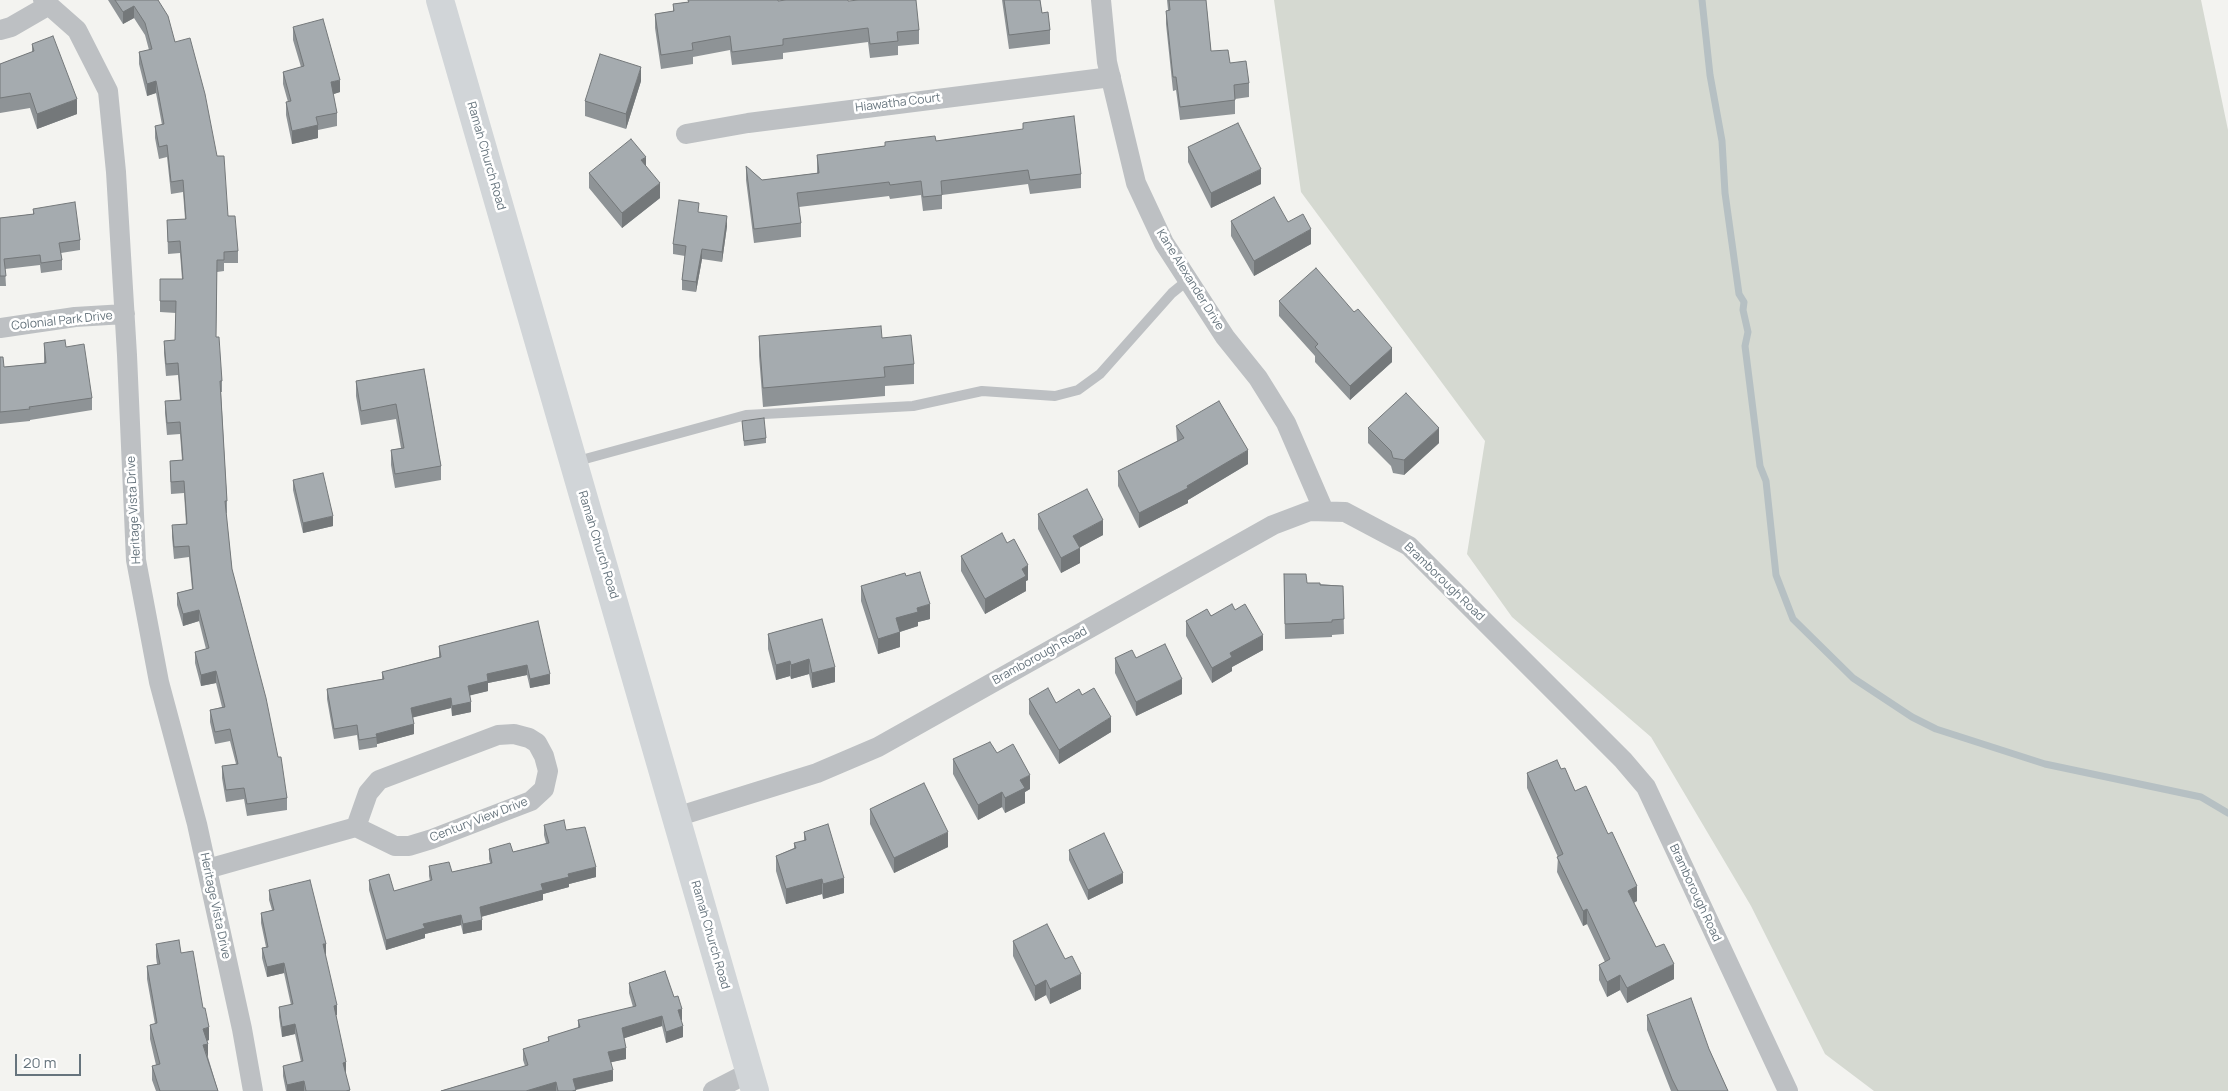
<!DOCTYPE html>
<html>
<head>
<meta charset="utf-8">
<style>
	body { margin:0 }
	#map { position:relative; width:2228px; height:1091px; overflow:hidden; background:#f3f3f0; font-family:Manrope,sans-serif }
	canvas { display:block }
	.scale { position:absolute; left:15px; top:1054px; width:66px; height:22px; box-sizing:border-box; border:2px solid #66747d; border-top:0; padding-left:6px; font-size:15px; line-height:18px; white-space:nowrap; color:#66747d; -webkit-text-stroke:4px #fff; paint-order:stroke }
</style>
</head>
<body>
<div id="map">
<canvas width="2228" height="1091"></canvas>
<div class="scale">20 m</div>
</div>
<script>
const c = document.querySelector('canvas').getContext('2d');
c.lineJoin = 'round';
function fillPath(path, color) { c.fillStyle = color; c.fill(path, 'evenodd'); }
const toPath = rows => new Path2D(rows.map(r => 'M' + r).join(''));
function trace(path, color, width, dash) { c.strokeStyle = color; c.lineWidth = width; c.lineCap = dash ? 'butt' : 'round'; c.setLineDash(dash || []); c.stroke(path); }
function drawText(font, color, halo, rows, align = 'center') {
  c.font = font + ' Manrope,sans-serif'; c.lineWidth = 5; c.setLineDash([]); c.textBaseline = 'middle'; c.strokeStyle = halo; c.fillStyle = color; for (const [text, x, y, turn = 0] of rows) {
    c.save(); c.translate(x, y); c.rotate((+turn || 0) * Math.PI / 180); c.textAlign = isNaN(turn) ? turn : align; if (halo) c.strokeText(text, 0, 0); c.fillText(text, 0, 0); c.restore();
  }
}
fillPath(toPath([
	[1274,0,2201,0,2228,130,2228,1091,1874,1091,1825,1054,1751,906,1651,737,1512,617,1467,554,1485,441,1301,192]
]), '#d5d9d1');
trace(toPath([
	[1702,0,1710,75,1722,141,1725,193,1739,294,1744,302,1743,310,1748,332,1745,346,1760,466,1766,481,1776,575,1793,619,1853,678,1912,717,1936,729,2045,764,2201,797,2228,813]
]), '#b6c0c3', 7);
trace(toPath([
	[574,462,746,415,913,406,982,391,1055,396,1078,390,1100,374,1172,293,1188,280]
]), '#bdc0c3', 10);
trace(toPath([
	[43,0,77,30,108,91,116,172,127,355,136,560,159,682,197,824,242,1029,253,1091],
	[1101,0,1107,62,1136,183,1164,243,1225,337,1258,378,1286,423,1324,511],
	[0,30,11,27,49,5],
	[686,134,748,123,1111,77],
	[0,328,75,317,125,314],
	[676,817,817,773,878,747,1273,525,1310,511,1345,512,1409,546,1623,760,1646,787,1788,1091],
	[207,869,356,827,395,846,409,846,432,839,531,801,544,789,548,771,544,756,537,743,529,738,514,734,498,735,379,780,368,793,356,827],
	[713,1091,750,1072]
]), '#bdc0c3', 20);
trace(toPath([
	[440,0,755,1091]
]), '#d1d5d8', 28);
fillPath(toPath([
	[108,0,158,0,175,42,228,216,238,251,238,263,224,263,224,271,217,272,216,337,222,381,222,392,221,392,227,501,227,513,226,513,232,569,287,798,287,810,247,816,244,799,226,802,222,778,222,766,236,764,230,741,215,744,210,722,210,710,222,707,216,683,201,686,195,663,195,652,206,649,199,621,183,626,177,605,177,593,192,589,189,557,174,559,172,537,172,525,186,524,184,493,171,494,170,473,170,461,182,460,180,434,167,435,165,413,165,401,180,400,178,375,166,376,164,353,164,341,175,340,176,313,160,312,160,279,182,279,180,253,168,254,167,220,185,219,183,192,171,194,167,157,159,159,155,138,155,126,162,125,156,93,147,96,139,64,139,52,149,50,145,35,134,18,123,24],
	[688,0,848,1,919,30,919,44,898,46,898,55,870,58,868,42,783,53,783,59,732,65,730,50,693,57,693,64,661,69,655,28,655,14,673,11,673,4,688,2],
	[1002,0,1040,0,1042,13,1050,30,1050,44,1009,49],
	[1167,0,1206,0,1211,51,1230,63,1249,83,1249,97,1235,99,1235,114,1180,120,1176,90,1173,91,1166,24,1166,11,1168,10],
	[293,27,340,92,333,94,337,113,337,126,318,130,318,138,292,144,286,115,286,102,288,102,283,84,283,72,301,67,293,40],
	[32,44,77,114,37,129,30,108,0,113,0,64,32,52],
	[641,81,626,129,585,116,585,101],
	[1023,123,1081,174,1081,188,1030,194,1028,184,942,195,942,209,923,211,921,195,890,199,889,196,799,207,801,223,801,237,754,243,746,180,746,166,762,180,817,173,817,155,885,146,885,142,936,141,1023,130],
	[1188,147,1261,184,1211,208,1188,162],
	[646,166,660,198,622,228,589,188,589,173],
	[33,209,80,240,80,250,61,253,62,260,62,270,41,273,40,265,5,269,6,286,0,286,0,218,33,214],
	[699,212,727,226,722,262,702,259,696,292,682,290,682,280,685,256,673,254,673,244],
	[1231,221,1288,222,1311,244,1254,276,1231,236],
	[1279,301,1392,362,1350,400,1315,362,1315,356,1279,316],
	[759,336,882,338,914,364,914,384,885,386,885,396,763,407,759,356],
	[44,343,66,347,92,398,92,410,30,420,30,421,0,424,0,357,4,367,44,363],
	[424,369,441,466,441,480,395,488,391,465,391,450,401,448,396,419,361,425,356,396,356,381],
	[742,421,766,438,766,443,744,446],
	[1176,426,1248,464,1188,500,1188,503,1139,528,1118,486,1118,471,1177,441],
	[1368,428,1439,443,1404,475,1393,473,1391,466,1368,443],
	[293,480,333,526,303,533,293,490],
	[1038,514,1103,535,1079,548,1080,563,1061,573,1038,529],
	[1007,543,1028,580,1026,581,1026,591,985,614,961,571,961,556],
	[1284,574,1307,583,1343,586,1344,634,1332,635,1332,637,1285,639],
	[906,576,930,619,918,622,918,626,900,632,900,647,878,654,861,601,861,586],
	[1235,610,1263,650,1232,667,1232,671,1212,683,1186,636,1186,621],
	[822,619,835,682,812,688,809,674,791,679,790,676,776,680,768,649,768,634],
	[538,621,550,684,530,688,527,675,488,683,488,691,470,695,471,712,452,716,451,708,413,717,414,734,377,744,377,747,359,750,357,735,334,739,327,699,327,689,382,679,382,672,439,657,439,646],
	[1115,658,1136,658,1182,694,1136,716,1115,673],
	[1082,695,1111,732,1059,764,1029,714,1029,699,1056,703],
	[997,753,1030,789,1025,792,1025,803,1005,813,1002,807,978,820,953,774,953,759],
	[1561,769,1575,791,1637,901,1634,903,1656,947,1674,979,1627,1003,1620,990,1607,997,1599,980,1599,965,1605,962,1587,924,1583,926,1557,872,1558,857,1527,788,1527,773],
	[870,809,948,847,894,873,870,824],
	[544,825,566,830,596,877,569,884,569,887,543,894,543,900,481,917,482,930,463,934,461,925,425,934,425,938,386,950,369,890,369,880,394,891,430,881,429,876,429,866,452,872,490,863,489,859,489,849,513,852,546,843,544,835],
	[804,832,844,893,823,899,822,894,786,904,776,871,776,856,794,848,794,843,804,841],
	[1069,850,1123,883,1088,900,1069,860],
	[269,890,326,954,325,954,337,1015,336,1015,346,1072,345,1072,350,1091,286,1091,283,1076,283,1066,301,1062,295,1034,282,1037,279,1017,279,1007,291,1005,284,973,267,977,262,958,262,948,266,947,261,923,261,913,272,910,269,900],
	[1013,941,1065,959,1081,989,1050,1004,1046,995,1035,1001,1013,956],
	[156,944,181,953,209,1040,207,1041,208,1057,218,1091,156,1091,152,1080,152,1066,156,1065,150,1039,150,1025,155,1024,147,979,147,966,157,964,156,957],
	[629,983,674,997,682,1020,681,1020,683,1037,666,1043,662,1026,624,1038,626,1059,611,1062,613,1081,576,1090,576,1091,440,1091,525,1066,523,1060,523,1049,548,1042,548,1037,578,1028,578,1020,633,1007,629,993],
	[1647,1015,1709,1049,1728,1091,1671,1091,1647,1030]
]), '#8e9396');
fillPath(toPath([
	[134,6,134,18,123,24,123,12],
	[641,67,641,81,626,129,626,114],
	[340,80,340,92,331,95,331,82],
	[156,81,156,93,147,96,147,84],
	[77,99,77,114,37,129,37,114],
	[318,125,318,138,292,144,292,131],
	[646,157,646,171,641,160],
	[1261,169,1261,184,1211,208,1211,193],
	[660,183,660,198,622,228,622,213],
	[727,216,727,226,722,262,722,252],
	[1311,229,1311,244,1254,276,1254,261],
	[702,249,702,259,696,292,696,282],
	[1392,348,1392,362,1350,400,1350,386],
	[1439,428,1439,443,1404,475,1404,460],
	[1248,450,1248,464,1188,500,1188,503,1139,528,1139,513,1187,486],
	[333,516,333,526,303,533,303,523],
	[1103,520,1103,535,1073,551,1073,536],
	[1080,548,1080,563,1061,573,1061,558],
	[1028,565,1028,580,1026,581,1026,591,985,614,985,599,1022,569],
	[930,604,930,619,918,622,918,626,896,633,896,618,917,608],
	[199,610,199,621,183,626,183,614],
	[900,632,900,647,878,654,878,639],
	[1263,635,1263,650,1232,667,1232,671,1212,683,1212,668,1230,653],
	[809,659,809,674,791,679,791,665],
	[790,661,790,676,776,680,776,665],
	[527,665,527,675,488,683,488,691,468,696,468,686,487,674],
	[835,667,835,682,812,688,812,673],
	[216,671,216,683,201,686,201,675],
	[550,674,550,684,530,688,530,679],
	[1182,679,1182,694,1136,716,1136,702],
	[451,698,451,708,411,718,411,708],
	[471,702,471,712,452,716,452,706],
	[1111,717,1111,732,1059,764,1059,750],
	[414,724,414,734,377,744,376,734],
	[1030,775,1030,789,1025,792,1025,803,1005,813,1005,798,1020,780],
	[1002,792,1002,807,978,820,978,805],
	[948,832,948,847,894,873,894,858],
	[596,867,596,877,569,884,569,887,543,894,543,900,480,917,480,907,568,874],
	[1123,873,1123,883,1088,900,1088,890],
	[844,878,844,893,823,899,823,884],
	[822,879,822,894,786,904,786,889],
	[1637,886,1637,901,1628,905,1628,891],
	[1587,909,1587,924,1583,926,1583,911],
	[461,915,461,925,425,934,425,938,386,950,386,940,423,924],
	[482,920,482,930,463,934,463,924],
	[323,944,326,944,326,954,323,954],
	[284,963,284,973,267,977,267,967],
	[1674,964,1674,979,1627,1003,1627,988],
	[1081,974,1081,989,1050,1004,1050,989],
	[1620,975,1620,990,1607,997,1607,982],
	[1046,980,1046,995,1035,1001,1035,986],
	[337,1005,337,1015,334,1016,334,1006],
	[682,1009,682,1020,678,1021,678,1010],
	[662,1016,662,1026,622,1039,622,1028],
	[295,1024,295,1034,282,1037,282,1027],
	[683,1026,683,1037,666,1043,666,1032],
	[209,1027,209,1040,203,1042,203,1029],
	[208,1044,208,1057,203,1045],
	[626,1048,626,1059,608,1063,608,1052],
	[346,1062,346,1072,343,1073,343,1063],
	[613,1070,613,1081,573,1090,573,1079],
	[304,1081,304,1091,287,1091,287,1085],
	[556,1082,556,1091,526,1091]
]), '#74787a');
const building = toPath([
	[115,0,158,0,168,16,175,42,190,38,205,94,217,156,224,156,228,216,235,216,238,251,224,252,224,260,217,260,216,337,219,337,222,381,220,381,227,501,225,501,232,569,266,698,278,757,281,757,287,798,247,804,244,788,226,790,222,766,238,764,230,729,215,732,210,710,225,707,216,671,201,675,195,652,209,648,199,610,183,614,177,593,193,589,189,546,174,547,172,525,187,524,184,481,171,482,170,461,183,460,180,422,167,423,165,401,181,400,178,363,166,364,164,341,175,340,176,301,160,301,160,279,183,279,180,241,168,242,167,220,186,219,183,180,171,182,167,145,159,147,155,126,164,124,156,81,147,84,139,52,152,49,145,23,134,6,123,12,115,0],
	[688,0,778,0,778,1,786,0,848,0,848,1,859,0,916,0,919,30,897,32,898,41,870,44,868,28,783,39,783,45,732,52,730,36,692,43,693,50,661,55,655,14,674,11,673,4,689,2,688,0],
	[1004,0,1040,0,1042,13,1048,12,1050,30,1009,35,1004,0],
	[1169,0,1206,0,1211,51,1228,50,1230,63,1246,61,1249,83,1234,85,1235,100,1180,107,1176,77,1173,77,1166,11,1170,10,1169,0],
	[323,19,340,80,331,82,337,113,316,117,318,125,292,131,286,102,291,101,283,72,304,66,293,27,323,19],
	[53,36,77,99,37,114,30,93,0,98,0,64,34,51,32,44,53,36],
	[600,54,641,67,626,114,585,101,600,54],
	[1074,116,1081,174,1030,180,1028,170,941,181,942,195,923,197,921,181,890,185,889,182,797,193,801,223,754,229,746,166,762,180,819,173,817,155,885,146,885,142,935,136,936,141,1023,129,1023,123,1074,116],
	[1238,123,1261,169,1211,193,1188,147,1238,123],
	[631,139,646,157,641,160,660,183,622,213,589,173,631,139],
	[1274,197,1288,222,1303,214,1311,229,1254,261,1231,221,1274,197],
	[679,200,699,203,698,212,727,216,722,252,702,249,696,282,682,280,686,246,673,244,679,200],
	[75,202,80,240,59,243,62,260,41,263,40,255,4,259,6,276,0,276,0,218,34,214,33,209,75,202],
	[1316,268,1354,312,1358,309,1392,348,1350,386,1315,347,1318,344,1279,301,1316,268],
	[881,326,882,338,911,335,914,364,884,367,885,377,763,388,759,336,881,326],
	[65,340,66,347,84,344,92,398,29,407,30,409,0,412,0,357,3,357,4,367,46,363,44,343,65,340],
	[424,369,441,466,395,474,391,450,404,448,396,404,361,411,356,381,424,369],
	[1406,393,1439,428,1404,460,1393,458,1391,451,1368,428,1406,393],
	[1219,401,1248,450,1187,486,1188,488,1139,513,1118,471,1184,438,1176,426,1219,401],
	[764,418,766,438,744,441,742,421,764,418],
	[323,473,333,516,303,523,293,480,323,473],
	[1087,489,1103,520,1073,536,1080,548,1061,558,1038,514,1087,489],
	[1002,533,1007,543,1014,539,1028,565,1022,569,1026,576,985,599,961,556,1002,533],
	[920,572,930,604,917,608,918,612,896,618,900,632,878,639,861,586,905,573,906,576,920,572],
	[1284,574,1306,574,1307,583,1320,583,1320,585,1343,586,1344,619,1332,620,1332,622,1285,624,1284,574],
	[1232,604,1235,610,1245,604,1263,635,1230,653,1232,657,1212,668,1186,621,1207,609,1211,616,1232,604],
	[822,619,835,667,812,673,809,659,791,665,790,661,776,665,768,634,822,619],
	[538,621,550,674,530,679,527,665,487,674,488,681,468,686,471,702,452,706,451,698,411,708,414,724,376,734,377,737,359,740,357,725,334,729,327,689,384,679,382,672,441,657,439,646,538,621],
	[1165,644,1182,679,1136,702,1115,658,1132,650,1136,658,1165,644],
	[1048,688,1056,703,1079,689,1082,695,1094,688,1111,717,1059,750,1029,699,1048,688],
	[990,742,997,753,1013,744,1030,775,1020,780,1025,788,1005,798,1002,792,978,805,953,759,990,742],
	[1557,760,1561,769,1565,768,1575,791,1586,786,1608,834,1612,832,1637,886,1628,891,1656,947,1664,944,1674,964,1627,988,1620,975,1607,982,1599,965,1610,959,1587,909,1583,911,1557,857,1563,854,1527,773,1557,760],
	[924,783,948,832,894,858,870,809,924,783],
	[564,820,566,830,585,827,596,867,568,874,569,877,541,884,543,890,480,907,482,920,463,924,461,915,423,924,425,928,386,940,369,880,389,874,394,891,432,880,429,866,449,862,452,872,492,863,489,849,510,843,513,852,549,843,544,825,564,820],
	[828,824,844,878,823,884,822,879,786,889,776,856,796,848,794,843,806,840,804,832,828,824],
	[1104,833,1123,873,1088,890,1069,850,1104,833],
	[310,880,326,944,323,944,337,1005,334,1006,346,1062,343,1063,350,1090,346,1091,306,1091,304,1081,287,1085,283,1066,303,1061,295,1024,282,1027,279,1007,293,1004,284,963,267,967,262,948,268,947,261,913,274,910,269,890,310,880],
	[1047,924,1065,959,1072,956,1081,974,1050,989,1046,980,1035,986,1013,941,1047,924],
	[179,940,181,953,193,951,203,1008,205,1008,209,1027,203,1029,208,1044,203,1045,218,1091,160,1091,152,1066,160,1064,150,1025,157,1023,147,966,160,964,156,944,179,940],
	[665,971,674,997,678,996,682,1009,678,1010,683,1026,666,1032,662,1016,622,1028,626,1048,608,1052,613,1070,573,1079,576,1090,572,1091,558,1091,556,1082,526,1091,441,1091,528,1065,523,1049,549,1041,548,1037,580,1027,578,1020,636,1006,629,983,665,971],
	[1691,998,1709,1049,1728,1091,1678,1091,1672,1079,1647,1015,1691,998]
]);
fillPath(building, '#a5abaf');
trace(building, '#74787a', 1);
drawText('12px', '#66747d', '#fff', [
	["Hiawatha Court",898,103,-7],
	["Ramah Church Road",486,156,74],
	["Kane Alexander Drive",1190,280,58],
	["Colonial Park Drive",62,321,-6],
	["Heritage Vista Drive",134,510,-93],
	["Ramah Church Road",598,545,73],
	["Bramborough Road",1444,582,44],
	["Bramborough Road",1040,656,-29],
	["Century View Drive",479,820,-21],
	["Bramborough Road",1695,893,65],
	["Heritage Vista Drive",215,906,78],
	["Ramah Church Road",710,935,74]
]);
</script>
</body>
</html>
